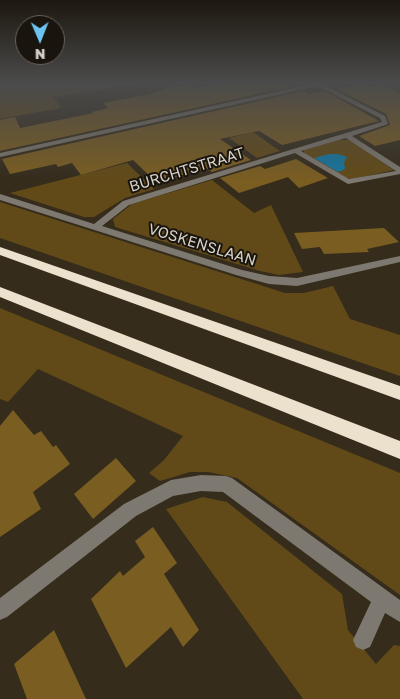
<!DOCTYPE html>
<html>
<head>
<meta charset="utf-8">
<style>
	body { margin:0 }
	#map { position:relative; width:400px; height:699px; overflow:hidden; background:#352c1c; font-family:"Golos Text",sans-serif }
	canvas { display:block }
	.north { position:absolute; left:15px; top:15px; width:50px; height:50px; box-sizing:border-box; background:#19150e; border:1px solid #656058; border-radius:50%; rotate:179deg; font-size:14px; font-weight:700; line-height:20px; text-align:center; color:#d6d1c7 }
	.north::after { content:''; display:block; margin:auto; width:18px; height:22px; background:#6bc3f2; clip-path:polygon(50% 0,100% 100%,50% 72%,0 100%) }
</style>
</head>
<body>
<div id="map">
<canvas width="400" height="699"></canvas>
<div class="north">N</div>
</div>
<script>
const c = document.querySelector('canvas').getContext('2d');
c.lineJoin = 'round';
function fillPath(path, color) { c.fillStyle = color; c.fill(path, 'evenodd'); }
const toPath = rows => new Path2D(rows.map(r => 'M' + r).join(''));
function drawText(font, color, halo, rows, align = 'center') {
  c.font = font + ' "Golos Text",sans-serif'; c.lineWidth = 4; c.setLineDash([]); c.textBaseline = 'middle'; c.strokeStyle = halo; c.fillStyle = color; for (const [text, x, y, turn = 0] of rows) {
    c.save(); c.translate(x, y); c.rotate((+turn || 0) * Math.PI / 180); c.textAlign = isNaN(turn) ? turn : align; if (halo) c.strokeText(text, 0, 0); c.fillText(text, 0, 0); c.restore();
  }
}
fillPath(toPath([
	[0,83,142,83,53,97,61,108,0,119],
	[253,132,280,151,257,158,229,138],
	[339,140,351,140,394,170,352,179,346,178,304,154,304,150],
	[127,163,154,189,125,198,94,217,84,217,10,193],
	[212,180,254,213,271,205,303,272,279,275,260,271,115,227,113,219,132,204],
	[0,202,285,293,304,293,333,286,350,319,400,335,400,376,0,238],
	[0,308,400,473,400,595,237,478,208,472,190,472,160,481,149,473,164,460,183,436,38,369,8,402,0,399],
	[203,497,227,502,342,594,348,630,376,664,394,645,400,646,400,699,303,699,166,509]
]), '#624a18');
fillPath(toPath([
	[329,154,338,154,347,157,344,162,345,169,338,172,314,158]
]), '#1477a2');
fillPath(toPath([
	[222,83,289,83,294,86,0,151,0,120,15,117,20,128,94,113,92,112,108,108,103,103,150,94,176,85,180,87,190,85,197,88],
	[365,84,372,87,383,85,400,93,400,140,375,146,359,136,390,125,386,114,336,89],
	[303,91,308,94,325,91,379,121,282,145,259,131,220,139,251,160,212,172,206,168,157,183,133,160,81,175,72,163,58,167,56,164,10,174,2,159],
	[296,159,328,178,299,188,288,177,239,193,220,178,260,166,265,169],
	[384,228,399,242,367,249,369,252,324,254,320,247,302,249,294,233],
	[13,410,34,435,41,431,53,447,56,445,70,464,33,492,41,509,0,537,0,426],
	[116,458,136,481,93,519,74,494],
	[153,527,177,563,164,574,199,630,183,647,171,627,126,668,91,599,120,571,123,576,145,557,135,541],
	[54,630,86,699,27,699,14,664]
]), '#7a5d21');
fillPath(toPath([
	[316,83,327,83,324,85,385,116,388,124,352,136,400,167,400,174,348,184,295,153,129,205,102,226,242,270,269,276,297,278,400,256,400,262,297,286,269,284,236,275,0,200,0,194,94,224,123,201,382,122,380,118,318,86,0,157,0,153,316,83],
	[346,138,396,171,349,179,301,151,346,138],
	[201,475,226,476,232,478,400,600,400,622,385,613,370,647,363,650,356,647,353,640,371,602,223,492,201,491,173,496,136,516,7,617,0,620,0,598,124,504,171,480,201,475]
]), '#7d7870');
fillPath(toPath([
	[0,247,400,386,400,400,0,255,0,247],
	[0,287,400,441,400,459,0,297,0,287]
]), '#ece1cd');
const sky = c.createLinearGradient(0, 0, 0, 181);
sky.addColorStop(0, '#1d180f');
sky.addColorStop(0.46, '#4b4b4b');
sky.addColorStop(1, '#4b4b4b00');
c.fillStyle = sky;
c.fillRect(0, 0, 400, 181);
drawText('15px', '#d6d1c7', '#19150e', [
	["BURCHTSTRAAT",187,170,-17],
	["VOSKENSLAAN",202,245,17]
]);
</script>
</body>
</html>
